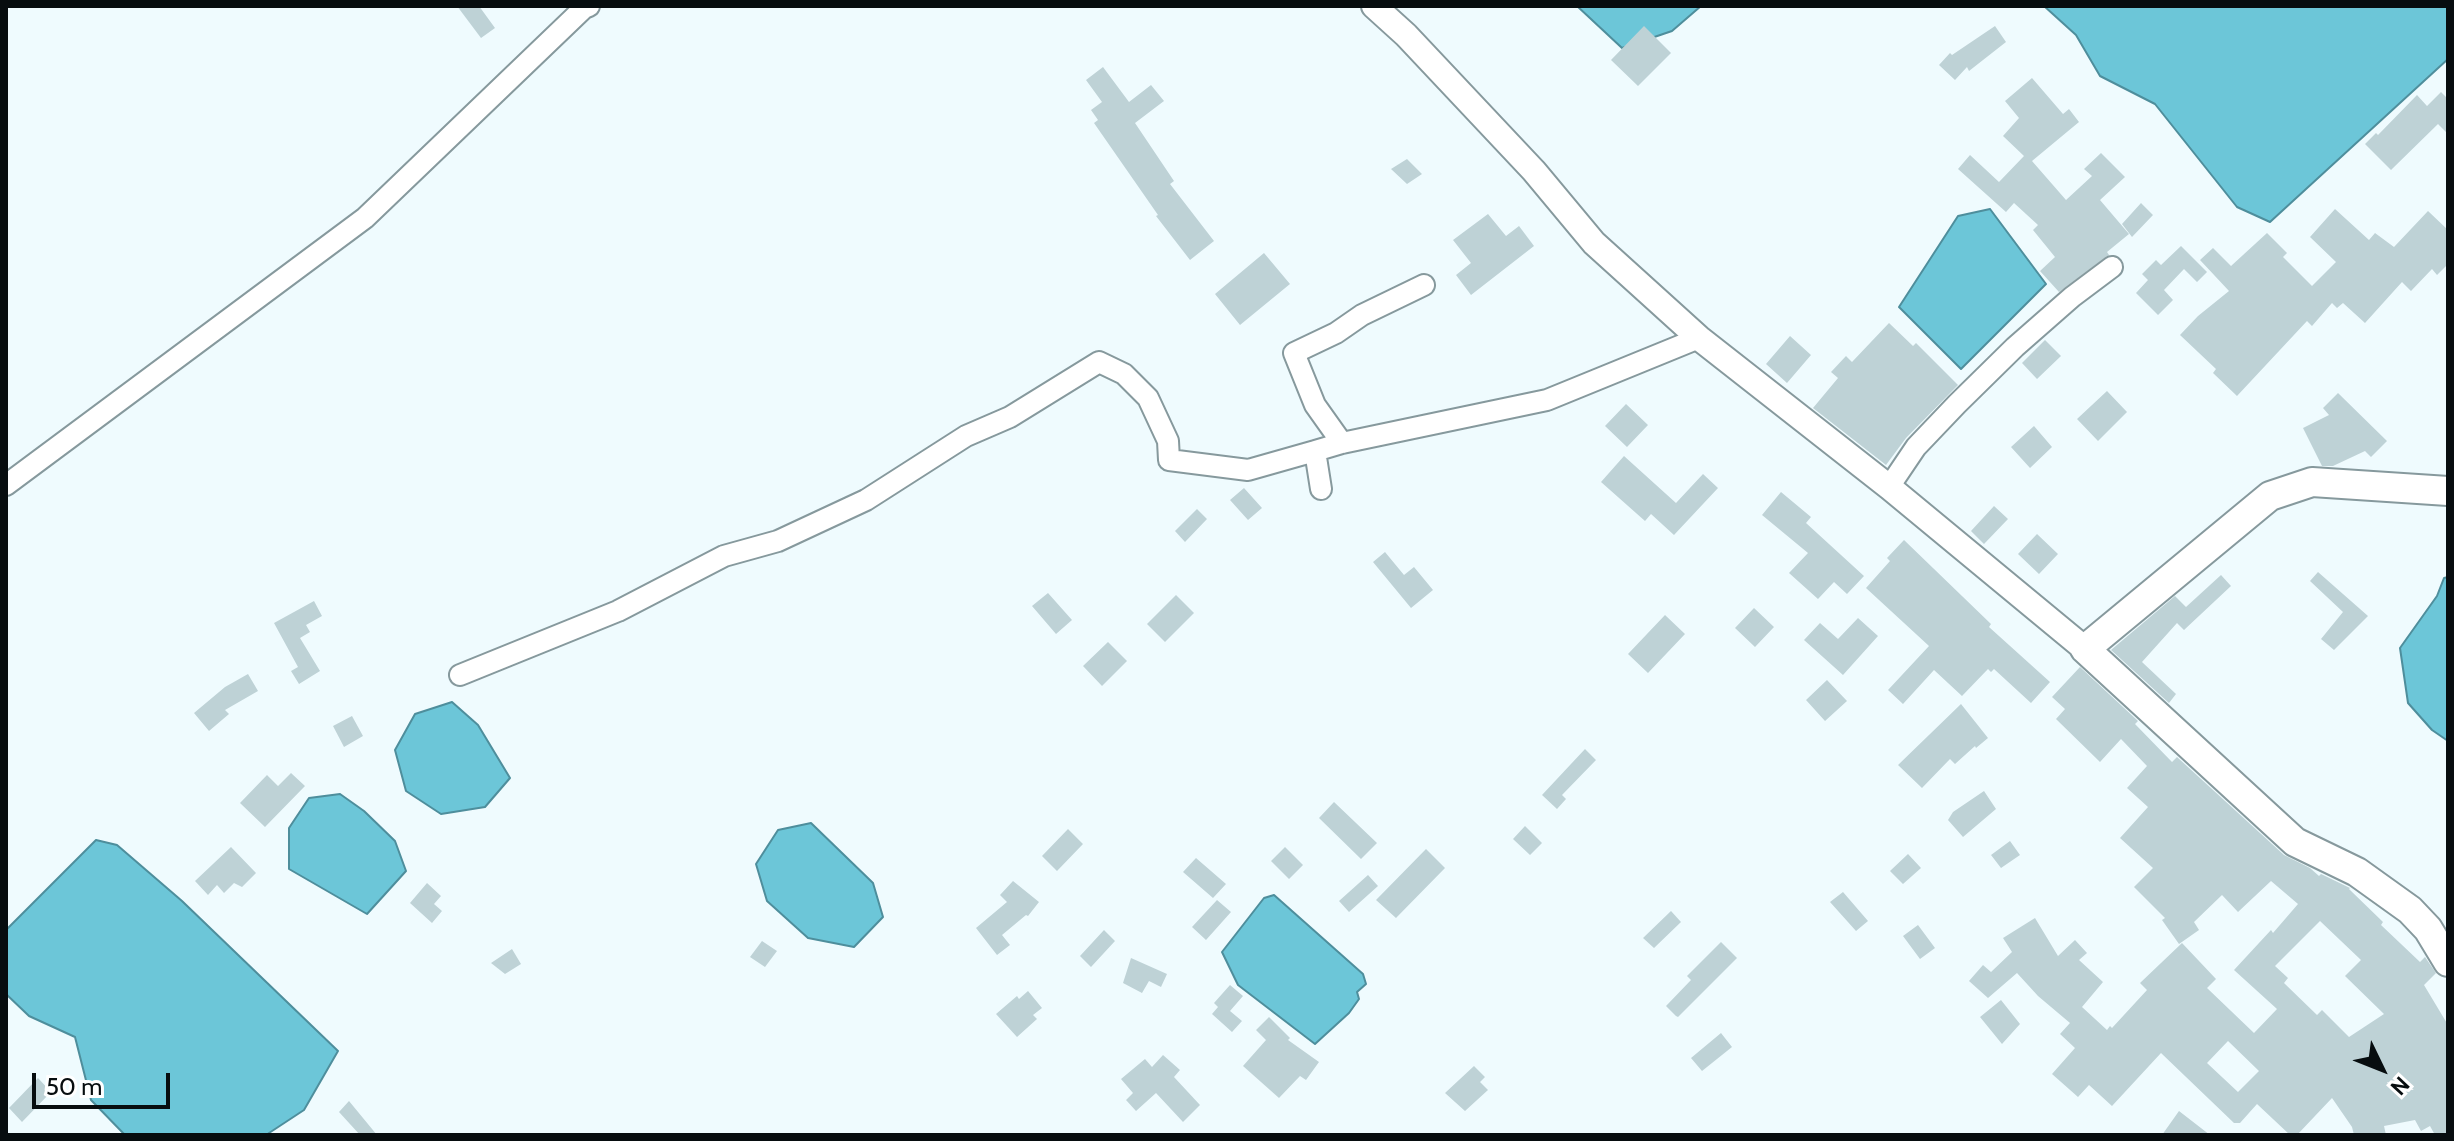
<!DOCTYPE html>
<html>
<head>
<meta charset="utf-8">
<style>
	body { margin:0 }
	#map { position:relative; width:2454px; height:1141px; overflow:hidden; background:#effbfe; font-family:Cabin,sans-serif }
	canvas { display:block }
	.frame { position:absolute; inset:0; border:8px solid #070d0f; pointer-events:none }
	.north { position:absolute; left:2342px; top:1029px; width:80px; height:80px; -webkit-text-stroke:6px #fff; paint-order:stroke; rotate:133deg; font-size:22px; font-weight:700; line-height:32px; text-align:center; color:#070d0f }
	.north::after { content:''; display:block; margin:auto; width:28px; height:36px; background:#070d0f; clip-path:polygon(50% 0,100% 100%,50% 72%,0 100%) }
	.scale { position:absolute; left:32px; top:1073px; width:138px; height:36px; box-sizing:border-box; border:4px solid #070d0f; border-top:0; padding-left:10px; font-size:24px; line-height:28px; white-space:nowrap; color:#070d0f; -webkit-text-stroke:6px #fff; paint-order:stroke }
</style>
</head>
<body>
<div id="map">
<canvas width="2454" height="1141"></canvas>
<div class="frame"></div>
<div class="north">N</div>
<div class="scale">50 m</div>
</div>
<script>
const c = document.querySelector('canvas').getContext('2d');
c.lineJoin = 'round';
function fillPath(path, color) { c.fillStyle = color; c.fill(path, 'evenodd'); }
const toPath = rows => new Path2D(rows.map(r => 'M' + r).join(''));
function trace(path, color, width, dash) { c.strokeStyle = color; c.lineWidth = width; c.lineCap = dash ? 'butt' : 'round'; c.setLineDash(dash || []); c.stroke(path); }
const water = toPath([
	[1577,6,1701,6,1672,31,1622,48,1577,6],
	[2044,6,2448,6,2448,59,2270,222,2237,207,2155,104,2100,76,2076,35,2044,6],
	[1990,209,2046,284,1961,369,1899,307,1958,216,1990,209],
	[2448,577,2448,741,2432,730,2408,703,2400,648,2437,596,2444,578,2448,577],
	[452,702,478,725,510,778,485,807,441,814,406,791,395,750,415,714,452,702],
	[340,794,364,811,395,841,406,871,367,914,289,869,289,828,309,798,340,794],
	[811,823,873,883,883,917,854,947,808,938,767,901,756,864,778,830,811,823],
	[96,840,117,845,182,901,338,1051,304,1110,266,1135,125,1135,91,1100,75,1037,29,1016,6,994,6,930,96,840],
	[1274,895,1363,974,1366,984,1357,992,1359,999,1349,1013,1315,1044,1238,985,1222,952,1264,898,1274,895]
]);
fillPath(water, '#6cc6d8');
trace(water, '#4e8e9c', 2);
fillPath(toPath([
	[457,6,479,6,495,28,481,38],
	[1644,26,1671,53,1638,86,1611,60],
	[1995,26,2006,42,1969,71,1967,67,1955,80,1939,65,1950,53,1952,55],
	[1103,67,1129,102,1151,85,1164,101,1135,123,1174,181,1170,184,1214,241,1190,260,1156,216,1158,215,1094,123,1098,120,1091,110,1102,102,1086,80],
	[2032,78,2063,114,2069,109,2079,122,2032,161,2066,200,2092,176,2084,169,2101,153,2125,177,2100,200,2129,234,2107,252,2109,255,2059,292,2040,271,2055,257,2033,230,2038,225,2014,203,2006,212,1958,169,1970,155,1999,182,2024,156,2003,136,2019,118,2005,101],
	[2441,92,2448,99,2448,134,2438,124,2391,170,2365,144,2376,133,2378,135,2417,95,2427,106],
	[1407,159,1422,174,1407,184,1391,169],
	[2141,203,2153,215,2132,237,2122,224],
	[2335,209,2369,240,2375,233,2394,247,2428,211,2448,230,2448,264,2437,275,2432,269,2411,291,2402,282,2365,323,2343,303,2337,308,2332,303,2312,326,2307,321,2237,396,2213,373,2216,369,2180,335,2198,316,2229,291,2200,260,2213,248,2231,266,2267,233,2287,253,2283,257,2312,286,2336,262,2310,237],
	[1488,214,1506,236,1519,226,1534,246,1471,295,1456,275,1471,263,1453,240],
	[2181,246,2207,272,2197,282,2184,269,2164,290,2173,300,2158,315,2136,293,2148,280,2142,274,2156,260,2161,265],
	[1264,253,1290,284,1240,325,1215,294],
	[1889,323,1913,346,1916,343,1958,385,1906,438,1886,465,1813,408,1838,378,1831,372,1846,356,1852,362],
	[1790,336,1811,355,1787,383,1766,364],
	[2045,340,2061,356,2037,379,2022,363],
	[2107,391,2127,412,2098,441,2077,419],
	[2338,393,2387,441,2371,457,2365,451,2333,466,2322,466,2303,428,2329,415,2323,408],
	[1626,404,1648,425,1627,447,1605,426],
	[2034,426,2052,447,2030,468,2011,447],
	[1624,456,1676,503,1703,474,1718,488,1674,535,1651,514,1645,521,1601,482],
	[1244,488,1262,508,1248,520,1230,500],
	[1781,492,1811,517,1806,523,1864,576,1847,594,1834,582,1818,599,1789,573,1808,553,1762,515],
	[1994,506,2008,519,1984,544,1971,531],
	[1197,509,1207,519,1185,542,1175,531],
	[2037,534,2058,554,2039,574,2018,554],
	[1904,540,1991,624,1989,627,2050,682,2031,703,1994,669,1991,672,1988,669,1962,696,1934,670,1903,704,1888,690,1929,646,1866,588,1890,561,1887,558],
	[1385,552,1404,575,1414,567,1433,590,1411,608,1373,562],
	[2318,572,2368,616,2334,650,2321,639,2343,612,2310,581],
	[2221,575,2231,586,2184,630,2177,623,2142,662,2176,694,2169,703,2111,650,2175,596,2186,607],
	[1048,593,1072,620,1056,634,1032,606],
	[1176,595,1194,613,1165,642,1147,624],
	[314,601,322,616,306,625,310,632,300,638,320,671,299,684,291,671,298,667,274,623],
	[1754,608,1774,627,1755,647,1735,628],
	[1665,615,1685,634,1648,673,1628,654],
	[1858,618,1878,636,1843,675,1804,640,1820,623,1838,639],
	[1108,642,1127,661,1102,686,1083,666],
	[2080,667,2138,721,2135,724,2172,762,2177,757,2284,855,2310,868,2319,876,2321,874,2350,888,2349,889,2383,922,2381,925,2420,962,2425,957,2436,973,2424,985,2448,1025,2448,1135,2435,1135,2430,1126,2421,1131,2415,1120,2384,1126,2386,1135,2354,1135,2352,1127,2332,1098,2297,1135,2290,1135,2257,1104,2240,1123,2234,1123,2161,1053,2112,1106,2089,1085,2078,1097,2052,1074,2075,1048,2060,1034,2070,1023,2038,996,2017,973,1988,998,1969,981,1983,965,1991,972,2012,952,2003,938,2035,918,2058,956,2075,940,2087,953,2079,960,2103,982,2082,1007,2107,1030,2110,1026,2112,1028,2147,990,2140,983,2182,943,2216,979,2207,988,2254,1033,2277,1009,2234,970,2271,930,2273,933,2298,904,2271,881,2238,912,2222,895,2194,922,2199,930,2179,944,2162,920,2165,918,2134,887,2153,868,2120,838,2148,807,2127,788,2147,766,2121,739,2100,762,2056,719,2065,709,2052,697],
	[2320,921,2361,960,2345,976,2384,1014,2349,1037,2322,1010,2317,1015,2284,983,2288,978,2275,966],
	[2228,1041,2259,1071,2238,1092,2207,1063],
	[248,674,258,691,225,710,229,714,209,731,194,713,225,687],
	[1827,680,1847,701,1825,721,1806,700],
	[1961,704,1988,738,1976,748,1975,746,1955,764,1950,759,1922,788,1898,765],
	[352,716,363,736,344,747,333,726],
	[1585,749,1596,760,1562,795,1566,799,1557,809,1542,795],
	[291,773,305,786,265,827,240,803,267,775,278,786],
	[1984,791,1996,809,1963,837,1948,820,1953,812],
	[1334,802,1377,843,1361,859,1319,818],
	[1525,826,1542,843,1530,855,1513,839],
	[1068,829,1083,844,1057,871,1042,856],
	[2010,841,2020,855,2001,868,1991,855],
	[231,847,256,873,242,887,234,883,224,893,217,885,208,895,195,881],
	[1285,847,1303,865,1289,879,1271,861],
	[1426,849,1445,868,1396,918,1376,900],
	[1908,854,1921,868,1903,884,1890,871],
	[1196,858,1226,884,1213,898,1183,872],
	[1368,875,1378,886,1349,912,1339,901],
	[1013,881,1039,902,1028,916,1026,915,1002,935,1010,945,997,955,976,928,1007,902,1000,895],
	[427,883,441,896,434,904,442,911,432,923,410,903],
	[1843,892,1868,921,1856,931,1830,902],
	[1217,900,1231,912,1206,940,1192,927],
	[1671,911,1681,922,1654,948,1643,938],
	[1918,925,1935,948,1920,959,1903,936],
	[1104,930,1115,941,1091,967,1080,956],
	[762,941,777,951,765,967,750,957],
	[1721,942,1737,958,1678,1017,1676,1016,1666,1006,1691,980,1687,976],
	[512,949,521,964,505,974,491,963],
	[1131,958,1167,974,1161,987,1149,981,1142,993,1123,983],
	[1230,985,1243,996,1230,1011,1242,1021,1232,1032,1212,1014,1218,1007,1214,1003],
	[1028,991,1042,1008,1033,1015,1037,1019,1017,1037,996,1014,1017,996,1019,999],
	[2001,1000,2020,1024,2002,1044,1980,1017],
	[1269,1017,1290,1038,1288,1040,1319,1062,1306,1080,1300,1076,1279,1098,1243,1066,1266,1040,1256,1030],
	[1721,1033,1732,1047,1702,1071,1691,1058],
	[1163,1055,1180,1070,1174,1077,1200,1105,1183,1122,1156,1093,1136,1111,1126,1100,1133,1093,1121,1079,1145,1059,1152,1067],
	[1474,1066,1485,1077,1480,1082,1488,1090,1465,1111,1445,1093],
	[38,1078,51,1092,22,1122,9,1108],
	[349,1101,377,1135,360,1135,339,1112],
	[2179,1111,2210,1135,2162,1135]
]), '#bed2d6');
const minor = toPath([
	[1342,443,1315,405,1294,353,1336,333,1362,315,1424,285],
	[6,485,365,218,584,8,589,6],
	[1889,487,1916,447,1957,404,2015,347,2072,297,2112,267],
	[1321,489,1315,451,1342,443,1547,400,1699,338],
	[460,675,618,611,724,556,778,541,866,500,966,436,1010,417,1099,362,1124,374,1148,398,1168,441,1169,460,1248,470,1315,451]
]);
const tertiary = toPath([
	[1374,6,1406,35,1534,171,1594,243,1699,338,1889,487,2085,649]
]);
const secondary = toPath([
	[2448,491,2312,482,2270,496,2085,649,2295,842,2357,872,2410,910,2428,929,2448,962]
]);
trace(minor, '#86999d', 24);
trace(tertiary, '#86999d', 28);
trace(secondary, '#86999d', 32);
trace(minor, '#fff', 20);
trace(tertiary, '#fff', 24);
trace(secondary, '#fff', 28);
</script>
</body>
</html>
